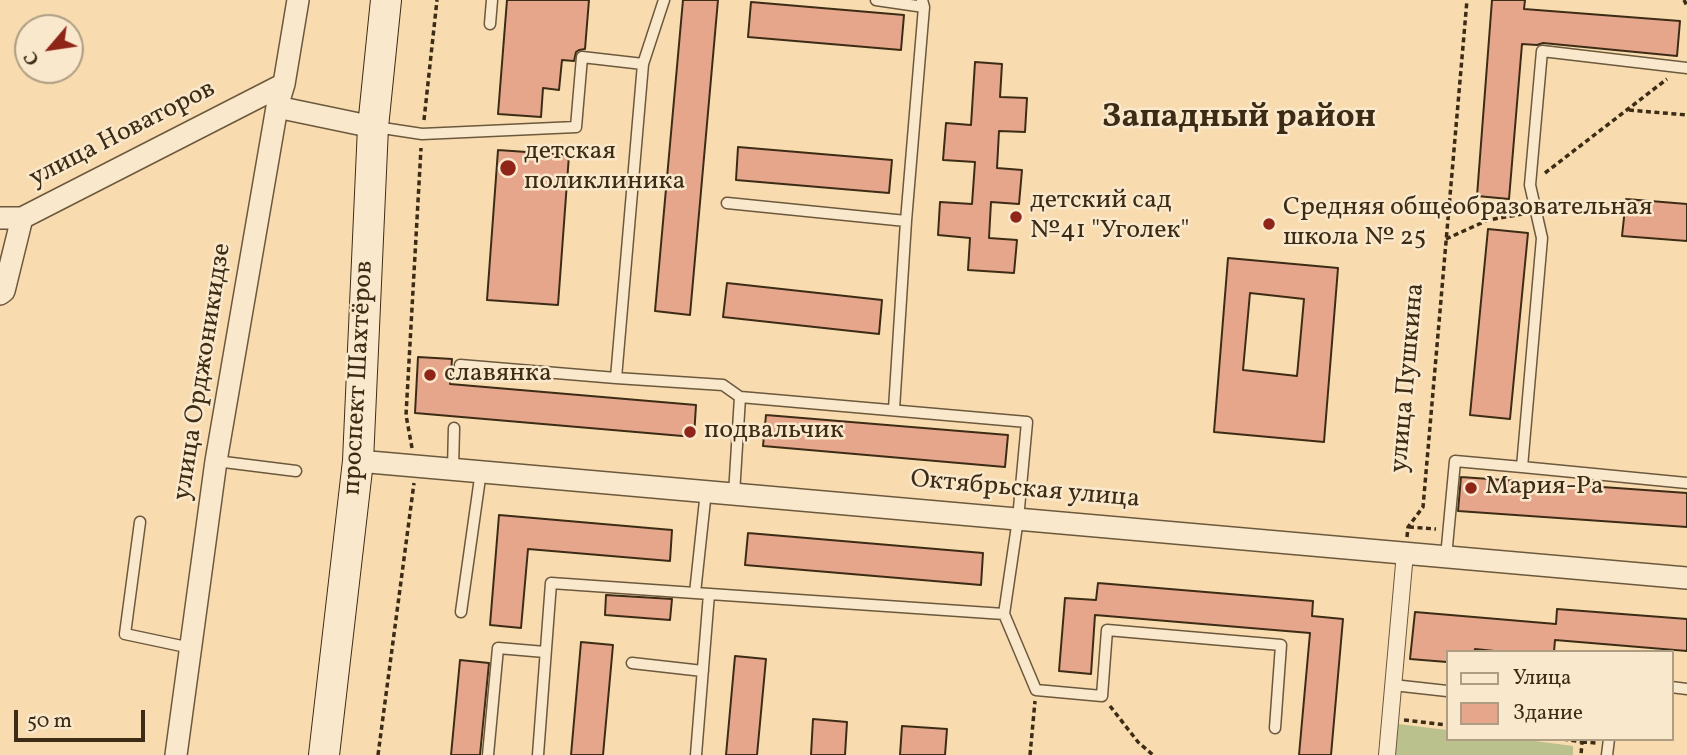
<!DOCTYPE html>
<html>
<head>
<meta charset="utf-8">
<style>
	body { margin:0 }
	#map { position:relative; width:1687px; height:755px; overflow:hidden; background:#f8dcb0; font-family:Vollkorn,serif }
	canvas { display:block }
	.legend { position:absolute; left:1446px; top:650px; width:228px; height:91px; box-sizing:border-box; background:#fae8cc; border:2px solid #ae9d83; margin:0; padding:9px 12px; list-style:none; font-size:21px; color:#3d2c15 }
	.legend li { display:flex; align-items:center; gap:14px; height:35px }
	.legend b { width:35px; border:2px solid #ae9d83 }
	.north { position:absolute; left:14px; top:14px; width:70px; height:70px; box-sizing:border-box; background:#fae8cc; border:2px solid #ae9d83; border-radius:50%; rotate:241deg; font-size:19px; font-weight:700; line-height:28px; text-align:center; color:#3d2c15 }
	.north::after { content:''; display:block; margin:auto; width:24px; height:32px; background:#8f2418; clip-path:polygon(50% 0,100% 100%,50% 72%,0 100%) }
	.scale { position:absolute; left:14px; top:710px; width:131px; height:32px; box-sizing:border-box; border:4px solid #3d2c15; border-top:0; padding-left:9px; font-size:21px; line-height:24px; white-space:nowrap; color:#3d2c15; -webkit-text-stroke:5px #fae8cc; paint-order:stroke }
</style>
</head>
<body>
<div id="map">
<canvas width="1687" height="755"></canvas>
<ul class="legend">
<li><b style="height:9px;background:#fae8cc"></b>Улица</li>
<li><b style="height:19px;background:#e6a68c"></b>Здание</li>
</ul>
<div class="north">С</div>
<div class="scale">50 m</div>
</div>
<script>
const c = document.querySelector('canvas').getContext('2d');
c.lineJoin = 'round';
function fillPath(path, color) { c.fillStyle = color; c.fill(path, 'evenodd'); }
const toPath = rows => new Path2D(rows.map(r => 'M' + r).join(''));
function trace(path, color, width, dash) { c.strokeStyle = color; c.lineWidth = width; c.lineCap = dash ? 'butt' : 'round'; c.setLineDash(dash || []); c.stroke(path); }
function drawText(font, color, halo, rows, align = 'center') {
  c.font = font + ' Vollkorn,serif'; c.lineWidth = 5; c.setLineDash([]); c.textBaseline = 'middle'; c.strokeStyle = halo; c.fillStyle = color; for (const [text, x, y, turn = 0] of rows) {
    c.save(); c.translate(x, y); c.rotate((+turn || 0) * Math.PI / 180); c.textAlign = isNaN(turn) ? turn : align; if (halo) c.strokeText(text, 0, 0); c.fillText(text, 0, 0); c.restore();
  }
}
fillPath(toPath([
	[1398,724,1447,730,1447,739,1520,739,1573,746,1573,755,1395,755]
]), '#bbc18d');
const building = toPath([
	[507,0,589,0,585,49,579,50,576,52,574,61,562,60,559,90,543,88,541,117,498,114,507,0],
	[683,0,718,0,690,315,655,311,683,0],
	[1492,0,1525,0,1524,9,1680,21,1677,56,1543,43,1537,45,1522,44,1509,199,1477,196,1492,0],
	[751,2,904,15,901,50,748,37,751,2],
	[975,62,1002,64,1000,97,1027,98,1025,132,999,131,997,168,1022,170,1019,204,991,202,989,238,1017,240,1014,273,968,270,970,238,938,235,940,202,972,204,975,162,943,160,946,123,971,125,975,62],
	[738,147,892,160,889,193,736,180,738,147],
	[498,150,569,155,558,305,487,300,498,150],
	[1626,199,1687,204,1687,241,1622,236,1626,199],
	[1488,229,1528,233,1510,419,1470,415,1488,229],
	[1228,258,1338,268,1324,442,1214,432,1228,258],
	[1250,293,1304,299,1297,376,1243,370,1250,293],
	[727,283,882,300,879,334,723,317,727,283],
	[418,357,452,359,450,384,696,405,694,437,415,413,418,357],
	[766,415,1008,435,1005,467,763,446,766,415],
	[1461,477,1687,493,1687,527,1458,511,1461,477],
	[499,515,672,530,670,561,528,549,521,628,490,625,499,515],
	[748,533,983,553,981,585,745,565,748,533],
	[1098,583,1313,601,1312,616,1343,619,1331,755,1299,755,1310,633,1095,615,1091,674,1059,671,1065,598,1096,600,1098,583],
	[606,595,672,599,670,620,605,615,606,595],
	[1557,609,1687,619,1687,651,1555,640,1554,652,1504,652,1475,649,1474,652,1447,652,1447,662,1410,659,1415,612,1556,624,1557,609],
	[581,642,613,645,603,755,571,755,581,642],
	[735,656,766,659,757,755,726,755,735,656],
	[460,660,489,663,480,755,451,755,460,660],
	[813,719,847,722,845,755,811,755,813,719],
	[902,726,947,729,945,755,900,755,902,726]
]);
fillPath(building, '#e6a68c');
trace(building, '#3d2c15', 2);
const service = toPath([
	[876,0,924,7],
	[490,24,492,0],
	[1687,68,1542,51,1530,185,1542,238,1522,467,1687,483],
	[376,127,422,134,576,127,582,57,643,64],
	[727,203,906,221],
	[460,365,616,378,723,385,740,397],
	[616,378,643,64,664,0],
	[894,409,906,221,924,7,922,0],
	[216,461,296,471],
	[453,469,454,428],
	[706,491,695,593,1004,614],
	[734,494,740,397,1027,422,1018,519,1004,614,1036,690,1102,696,1107,630,1281,645,1275,728],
	[140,522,125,634,191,648],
	[1446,557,1455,461,1522,467],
	[461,612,481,471],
	[632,663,703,671],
	[1393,685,1447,691],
	[1671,687,1687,689],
	[488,755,498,648,545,652],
	[538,755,551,583,695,593],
	[696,755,709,594],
	[1607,755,1609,739]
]);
const pedestrian = toPath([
	[1387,755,1405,553]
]);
const minor = toPath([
	[277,107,373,127],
	[0,218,22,218],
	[0,294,4,291,22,218,284,84],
	[358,461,1687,578],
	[176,755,216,461,277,107,284,84,298,0]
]);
const secondary = toPath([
	[324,755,358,461,373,127,386,0]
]);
trace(service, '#6c583c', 13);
trace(pedestrian, '#6c583c', 18);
trace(minor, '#6c583c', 24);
trace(secondary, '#3d2c15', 32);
trace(toPath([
	[1684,0,1687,6],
	[1629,110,1687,115],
	[424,120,437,0],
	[1545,173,1667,79],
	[1446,239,1488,220,1523,214],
	[412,448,406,415,421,148],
	[1409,527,1436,529],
	[1407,537,1408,527,1423,507,1467,0],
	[1110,706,1138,742,1153,755],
	[1404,720,1447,725],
	[1563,739,1582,742,1581,755],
	[1582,742,1597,743],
	[378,755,414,483],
	[1030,755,1035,701]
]), '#3d2c15', 3.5, [5, 3.5]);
trace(service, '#fae8cc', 10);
trace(pedestrian, '#fae8cc', 16);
trace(minor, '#fae8cc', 21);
trace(secondary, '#fae8cc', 30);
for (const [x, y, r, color] of [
	[508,168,9,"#8f2418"],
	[1016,217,7,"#8f2418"],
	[1269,224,7,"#8f2418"],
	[430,375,7,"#8f2418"],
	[690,432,7,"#8f2418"],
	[1471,488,7,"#8f2418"]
]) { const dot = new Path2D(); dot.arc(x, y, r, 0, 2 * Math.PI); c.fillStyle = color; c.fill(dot); trace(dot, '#fae8cc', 2.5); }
drawText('26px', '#3d2c15', '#fae8cc', [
	["улица Новаторов",123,135,-27],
	["улица Орджоникидзе",204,372,-81],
	["проспект Шахтёров",360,378,-87],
	["улица Пушкина",1409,378,-85],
	["Октябрьская улица",1025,491,5]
]);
drawText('26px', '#3d2c15', '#fae8cc', [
	["детская",524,153],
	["поликлиника",524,183],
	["детский сад",1030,202],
	["№41 \"Уголек\"",1030,232],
	["Средняя общеобразовательная",1283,209],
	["школа № 25",1283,239],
	["славянка",444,375],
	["подвальчик",704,432],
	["Мария-Ра",1485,488]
], 'left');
drawText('bold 33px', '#3d2c15', '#fae8cc', [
	["Западный район",1239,120]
]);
</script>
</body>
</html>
